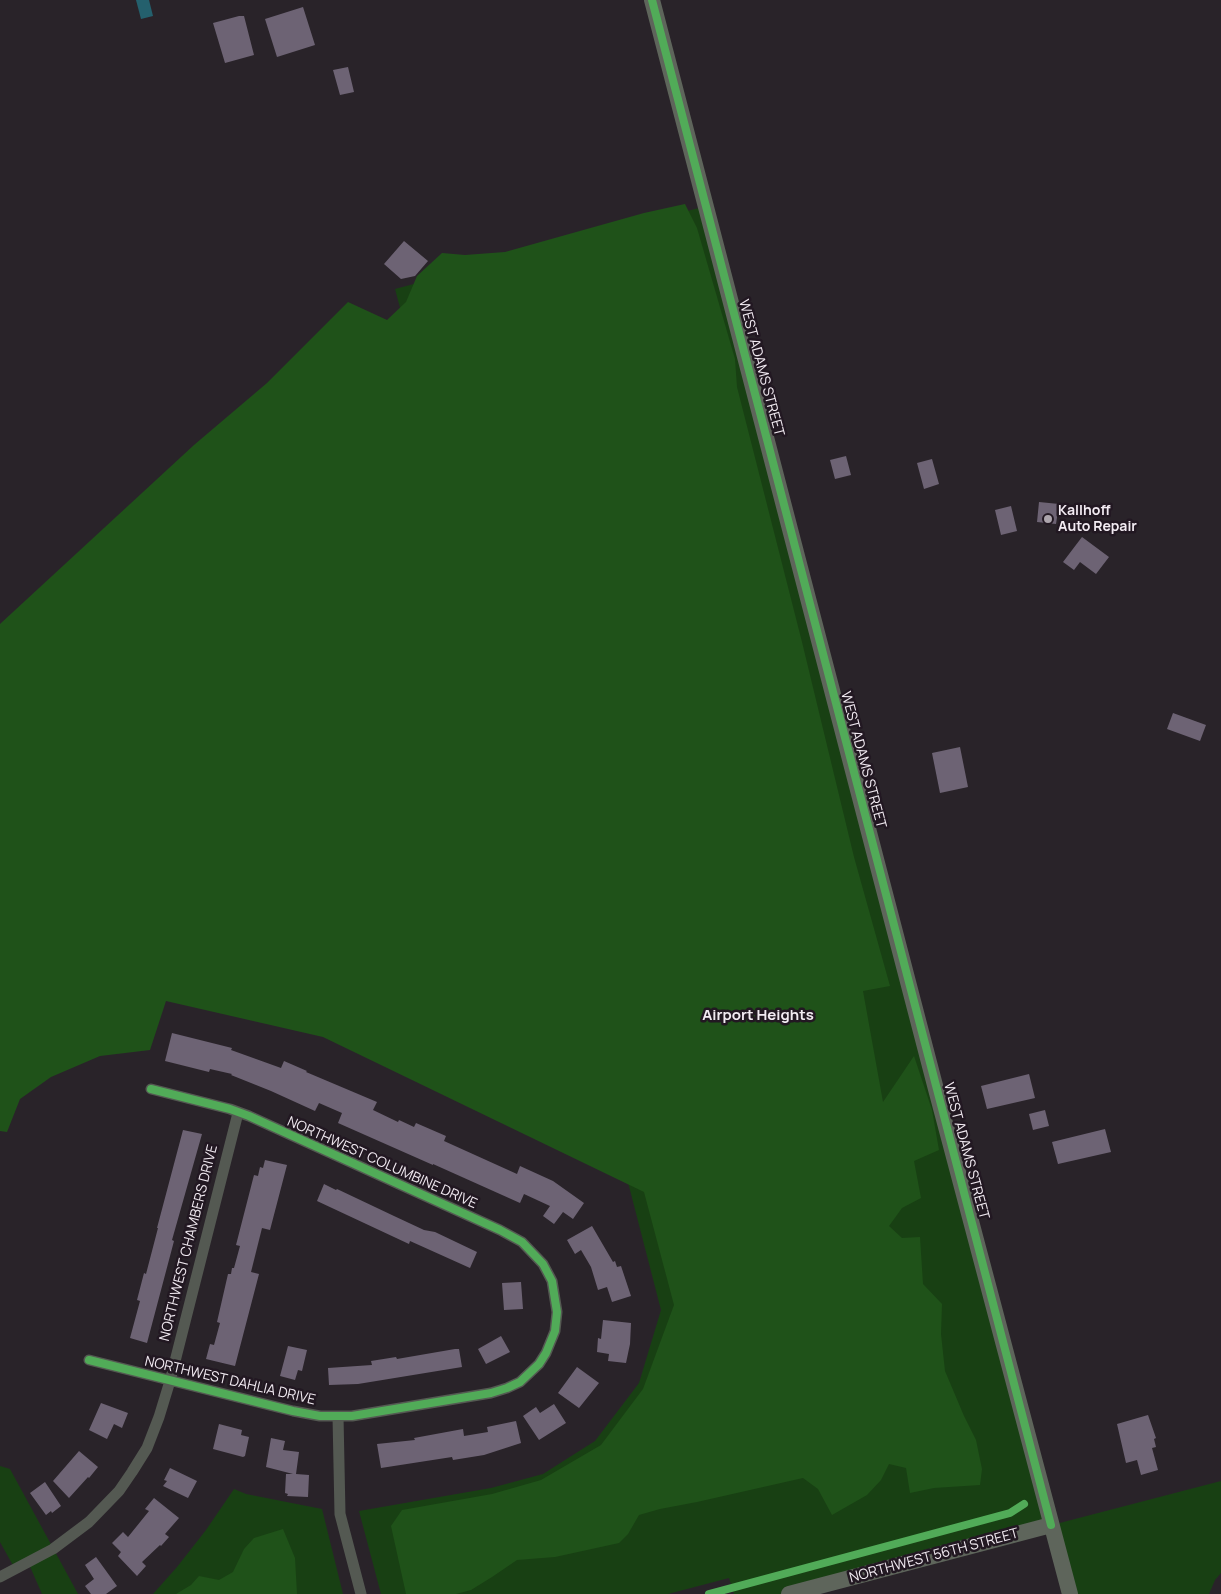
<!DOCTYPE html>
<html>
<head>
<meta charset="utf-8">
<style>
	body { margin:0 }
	canvas { display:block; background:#292329 }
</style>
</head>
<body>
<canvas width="1221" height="1594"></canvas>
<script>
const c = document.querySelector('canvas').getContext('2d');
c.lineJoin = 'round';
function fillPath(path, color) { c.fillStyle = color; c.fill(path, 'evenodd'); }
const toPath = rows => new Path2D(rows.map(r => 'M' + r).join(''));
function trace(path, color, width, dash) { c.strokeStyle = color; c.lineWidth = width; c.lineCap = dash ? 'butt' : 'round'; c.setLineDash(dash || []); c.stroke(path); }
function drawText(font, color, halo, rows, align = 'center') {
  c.font = font + ' Manrope,sans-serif'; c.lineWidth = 5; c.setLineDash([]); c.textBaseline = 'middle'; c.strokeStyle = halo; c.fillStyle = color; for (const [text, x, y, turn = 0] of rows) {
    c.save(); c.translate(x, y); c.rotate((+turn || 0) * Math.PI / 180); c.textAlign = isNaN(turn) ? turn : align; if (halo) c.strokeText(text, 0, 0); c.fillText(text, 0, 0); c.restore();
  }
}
fillPath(toPath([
	[706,206,1052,1525,1221,1481,1221,1573,1215,1580,1209,1594,1070,1594,1051,1525,789,1594,734,1594,729,1578,668,1594,381,1594,359,1511,491,1488,543,1474,595,1441,639,1383,661,1310,460,532,395,289],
	[0,1466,10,1469,78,1594,42,1594,28,1562,15,1569,0,1542],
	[234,1489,246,1494,322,1509,343,1594,153,1594,177,1567,206,1530]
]), '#184013');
fillPath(toPath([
	[685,204,697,228,735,359,737,387,802,642,854,857,890,986,863,991,883,1102,914,1056,932,1110,939,1150,914,1161,921,1198,902,1208,889,1226,902,1238,920,1237,923,1284,942,1304,941,1334,945,1371,964,1416,976,1440,982,1469,980,1485,934,1488,910,1493,906,1468,889,1464,881,1480,867,1495,832,1515,818,1489,803,1478,697,1502,660,1509,639,1515,628,1534,619,1543,555,1557,517,1560,492,1577,471,1590,456,1594,406,1594,391,1526,402,1510,492,1494,541,1480,601,1445,643,1389,674,1305,644,1192,323,1037,166,1001,150,1050,100,1056,51,1077,20,1099,7,1132,0,1131,0,624,194,445,267,383,348,302,387,320,406,302,417,276,442,253,465,255,505,252,644,213],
	[283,1529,295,1558,297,1594,176,1594,191,1585,199,1576,219,1580,233,1572,244,1549,254,1538]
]), '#1f5219');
fillPath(toPath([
	[136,0,149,0,153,16,141,19]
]), '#24606d');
fillPath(toPath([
	[303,7,315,45,277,57,265,19],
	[239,16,244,16,254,55,225,63,213,23],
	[348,67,354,92,340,95,333,70],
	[404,241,428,261,415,276,401,279,384,264],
	[846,456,851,475,835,479,830,460],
	[932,459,939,484,924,489,917,463],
	[1039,502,1059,504,1056,524,1037,522],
	[1011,506,1017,531,1001,535,995,510],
	[1082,537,1109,557,1096,574,1080,562,1074,570,1063,562],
	[1173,713,1206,725,1200,741,1167,729],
	[960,747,968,787,940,793,932,753],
	[172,1033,232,1048,231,1050,281,1068,284,1061,307,1071,306,1072,377,1102,373,1110,398,1122,399,1120,414,1127,416,1123,446,1136,444,1141,517,1174,520,1166,553,1181,584,1203,573,1219,563,1212,554,1224,543,1216,550,1206,524,1194,520,1203,433,1164,433,1165,338,1123,342,1113,319,1103,315,1111,271,1091,231,1075,232,1074,210,1069,209,1072,165,1061],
	[1029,1074,1035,1098,987,1109,981,1086],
	[1045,1110,1049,1126,1033,1130,1029,1114],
	[1105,1129,1111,1152,1058,1164,1052,1142],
	[183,1130,202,1134,172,1240,174,1241,147,1343,130,1338,140,1301,137,1300,144,1273,146,1274,158,1228,157,1228],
	[265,1160,287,1165,270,1230,262,1228,251,1272,259,1274,235,1366,206,1359,210,1344,214,1345,220,1323,217,1322,228,1274,231,1274,232,1268,234,1268,240,1246,236,1245,254,1175,258,1176,260,1167,263,1168],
	[324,1184,336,1190,337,1189,394,1216,424,1230,435,1232,477,1252,470,1268,410,1241,409,1244,317,1201],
	[592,1226,613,1262,615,1261,617,1267,621,1266,631,1296,612,1302,607,1287,598,1290,591,1267,581,1250,575,1254,567,1240],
	[521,1282,523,1309,504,1310,502,1283],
	[603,1320,631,1323,630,1344,626,1363,608,1361,609,1354,597,1352,598,1338,601,1339],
	[501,1336,510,1352,486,1364,478,1349],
	[288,1346,307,1350,302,1371,298,1370,295,1380,280,1376],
	[455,1349,459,1349,462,1367,358,1384,329,1385,328,1368,372,1365,371,1361,396,1357,397,1359],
	[577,1367,599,1383,579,1408,558,1393],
	[101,1403,128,1413,122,1428,114,1424,107,1439,89,1430],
	[554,1404,566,1423,539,1440,523,1416,536,1407,540,1413],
	[1148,1415,1156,1438,1154,1439,1156,1447,1152,1448,1158,1470,1141,1475,1137,1460,1126,1463,1117,1424],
	[516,1421,521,1443,484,1455,453,1460,452,1457,381,1468,377,1444,415,1440,414,1438,463,1429,464,1436,488,1432,487,1427],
	[219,1424,242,1430,241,1435,249,1437,245,1456,243,1457,213,1449],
	[271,1438,285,1441,283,1450,299,1452,296,1474,309,1475,308,1497,287,1496,288,1494,285,1493,286,1474,293,1474,266,1467],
	[79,1451,98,1467,89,1478,88,1477,69,1498,53,1481],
	[170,1468,197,1481,188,1498,163,1486,167,1481,164,1480],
	[45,1482,61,1506,52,1513,51,1511,46,1515,30,1493],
	[154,1498,179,1518,165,1534,169,1537,161,1546,160,1545,142,1562,146,1566,137,1576,118,1556,121,1552,112,1543,123,1532,128,1537,149,1511,145,1509],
	[96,1557,117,1586,106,1594,91,1594,85,1586,94,1579,85,1565]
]), '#6d6374');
trace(toPath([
	[89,1360,293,1411,320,1416,352,1416,491,1393,507,1388,520,1382,539,1364,546,1353,555,1331,557,1312,552,1281,543,1264,522,1242,500,1230,249,1116,230,1109,151,1089],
	[338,1416,340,1514,361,1594],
	[0,1577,53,1549,89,1522,119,1491,132,1472,147,1448,159,1417,170,1381,238,1113]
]), '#545952', 11);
trace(toPath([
	[652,0,937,1093,1070,1594],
	[789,1594,1051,1525]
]), '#5e655b', 16);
trace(toPath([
	[652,0,1051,1525],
	[89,1360,293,1411,320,1416,352,1416,491,1393,507,1388,520,1382,539,1364,546,1353,555,1331,557,1312,552,1281,543,1264,522,1242,500,1230,249,1116,230,1109,151,1089],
	[709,1594,1010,1513,1024,1504]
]), '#51ab58', 8);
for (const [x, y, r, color] of [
	[1048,519,5,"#aca5ac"]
]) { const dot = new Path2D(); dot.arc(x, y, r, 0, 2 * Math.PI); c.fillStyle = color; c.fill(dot); trace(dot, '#221822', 2); }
drawText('14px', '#f2ebf2', '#221822', [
	["WEST ADAMS STREET",761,368,75],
	["WEST ADAMS STREET",863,760,75],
	["WEST ADAMS STREET",966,1151,75],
	["NORTHWEST COLUMBINE DRIVE",382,1163,24],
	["NORTHWEST CHAMBERS DRIVE",189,1243,-76],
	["NORTHWEST DAHLIA DRIVE",230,1381,13],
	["NORTHWEST 56TH STREET",934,1556,-15]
]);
drawText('bold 14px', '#f2ebf2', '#221822', [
	["Kallhoff",1058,511],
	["Auto Repair",1058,527]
], 'left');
drawText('bold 15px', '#f2ebf2', '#221822', [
	["Airport Heights",758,1016]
]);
</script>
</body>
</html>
